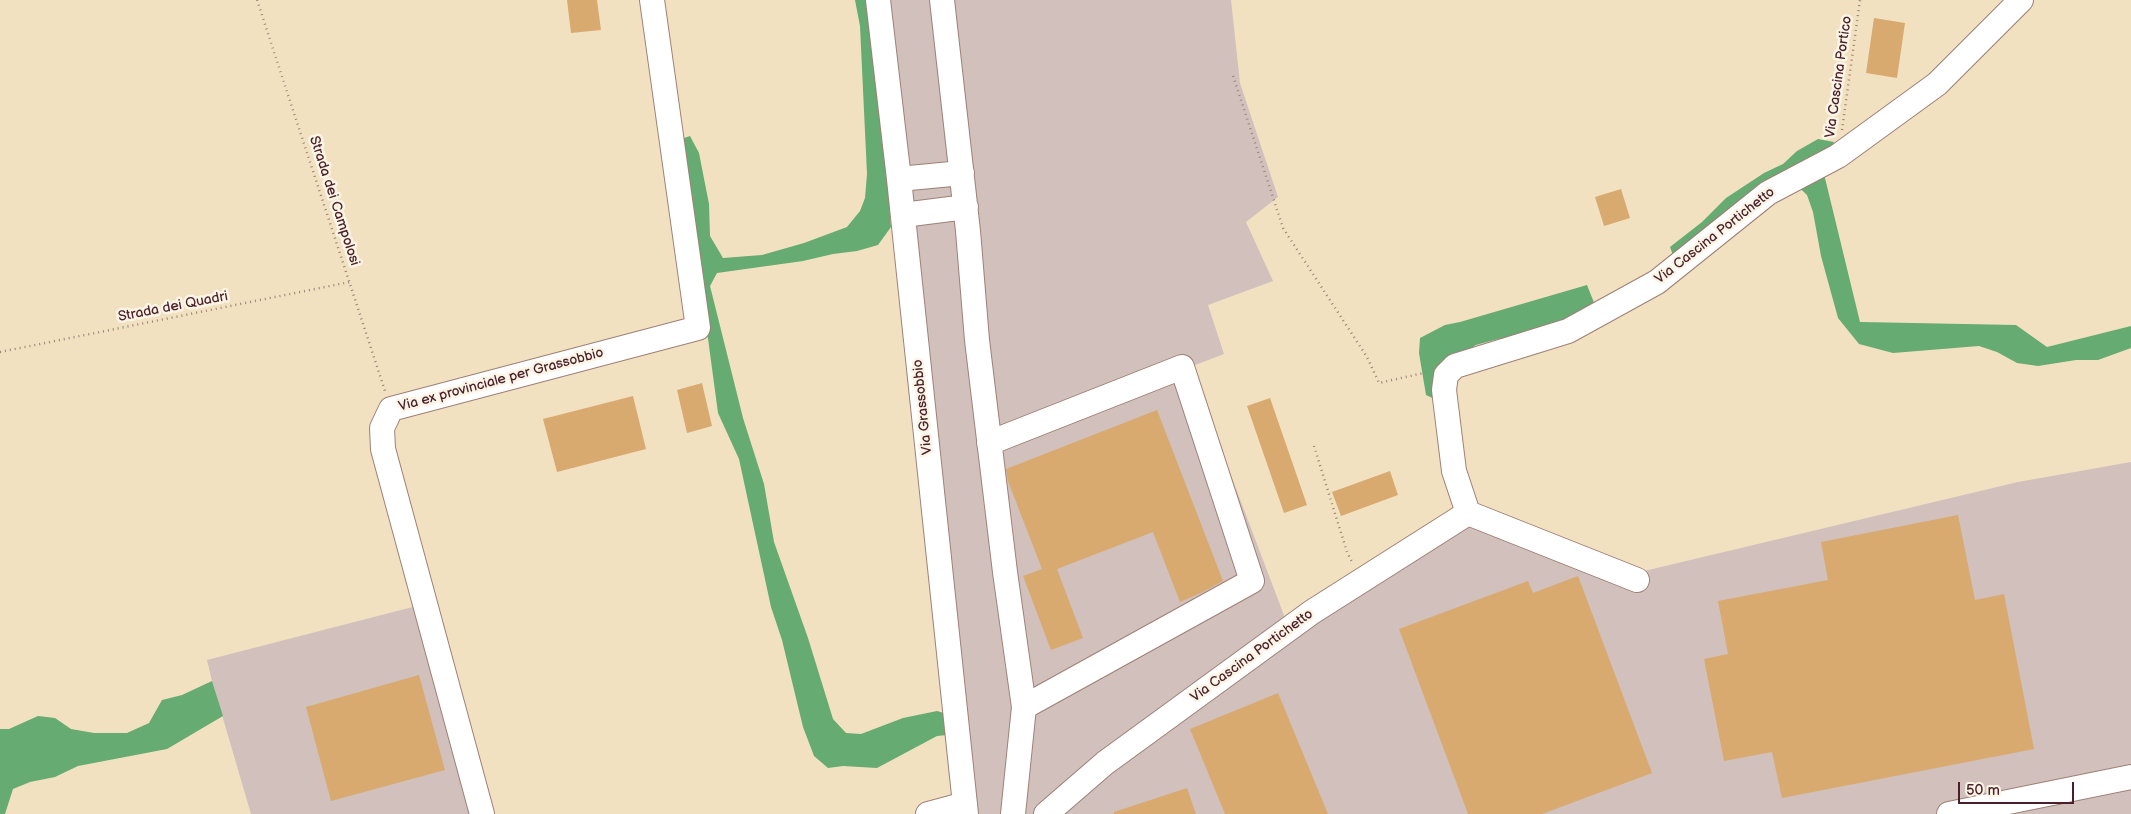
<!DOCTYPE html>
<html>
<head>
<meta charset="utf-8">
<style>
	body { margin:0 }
	#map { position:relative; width:2131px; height:814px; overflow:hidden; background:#f1e1c1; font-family:"Balsamiq Sans",sans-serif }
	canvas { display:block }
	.scale { position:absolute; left:1958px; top:782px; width:116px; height:22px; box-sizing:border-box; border:2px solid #4a1f2b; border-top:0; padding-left:6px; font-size:15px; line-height:18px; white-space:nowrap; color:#4a1f2b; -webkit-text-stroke:4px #fcf5e5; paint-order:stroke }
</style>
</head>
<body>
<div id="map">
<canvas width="2131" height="814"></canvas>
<div class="scale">50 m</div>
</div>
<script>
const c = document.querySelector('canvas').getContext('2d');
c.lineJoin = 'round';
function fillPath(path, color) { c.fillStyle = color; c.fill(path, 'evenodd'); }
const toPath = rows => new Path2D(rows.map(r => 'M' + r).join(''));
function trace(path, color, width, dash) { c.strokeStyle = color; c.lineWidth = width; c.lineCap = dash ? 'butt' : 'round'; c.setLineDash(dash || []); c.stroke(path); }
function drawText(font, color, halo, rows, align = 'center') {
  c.font = font + ' "Balsamiq Sans",sans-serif'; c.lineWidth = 5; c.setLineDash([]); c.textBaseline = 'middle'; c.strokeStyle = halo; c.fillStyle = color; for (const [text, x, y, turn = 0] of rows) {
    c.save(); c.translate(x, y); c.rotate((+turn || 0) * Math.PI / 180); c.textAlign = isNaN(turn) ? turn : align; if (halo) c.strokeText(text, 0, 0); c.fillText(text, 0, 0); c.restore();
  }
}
fillPath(toPath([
	[887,0,1231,0,1240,83,1278,197,1246,222,1273,281,1208,305,1224,354,1190,367,1285,618,1468,503,1640,572,2018,482,2131,462,2131,814,972,814],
	[432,602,488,814,251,814,212,681,207,660]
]), '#d1c0bc');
fillPath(toPath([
	[855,0,868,0,884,142,891,227,878,245,857,251,833,254,803,261,717,273,710,286,743,418,764,484,774,542,808,638,833,719,846,733,861,734,903,718,937,711,944,713,947,735,937,736,877,768,843,766,828,768,814,756,803,727,782,640,771,607,739,459,718,413,707,331,678,140,690,136,699,153,709,204,710,236,723,258,762,255,804,243,847,227,860,211,865,198,867,174,860,26],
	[1818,139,1834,142,1824,174,1860,322,2016,325,2047,347,2131,326,2131,348,2098,360,2076,360,2038,366,2017,363,1997,352,1979,346,1893,353,1859,344,1838,318,1821,256,1813,212,1807,195,1785,174,1674,258,1670,247,1702,222,1726,198,1764,173,1783,164,1797,151],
	[1587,285,1595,305,1561,327,1525,338,1498,339,1476,345,1444,366,1439,401,1426,395,1419,353,1420,338,1445,325,1460,322],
	[212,681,223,716,167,749,78,766,55,777,30,782,13,789,5,814,0,814,0,729,9,729,38,716,55,718,71,729,94,733,127,733,149,723,162,700,182,695]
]), '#66ab71');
fillPath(toPath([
	[567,0,597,0,601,30,571,33],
	[1874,18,1905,23,1897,78,1866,73],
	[1621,189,1630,218,1604,226,1595,197],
	[702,383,712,426,687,433,677,390],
	[633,396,646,449,557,472,543,419],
	[1270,398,1307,505,1284,513,1247,406],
	[1157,410,1223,581,1201,593,1180,602,1153,532,1057,569,1083,638,1051,650,1023,576,1042,569,1008,481,1006,469],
	[1390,471,1398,495,1341,516,1332,492],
	[1958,515,1975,600,2004,594,2034,749,1782,798,1772,752,1724,761,1704,659,1728,654,1718,601,1828,580,1821,542],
	[1578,576,1652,773,1542,814,1468,814,1399,629,1528,581,1533,593],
	[419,675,445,770,331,801,306,707],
	[1278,693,1328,814,1225,814,1190,729],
	[1187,788,1196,814,1114,814,1114,812]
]), '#d8aa6f');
const minor = toPath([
	[878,0,899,179,966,814],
	[942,0,968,231,977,340,1005,572,1024,707,1013,814],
	[899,179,962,173],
	[903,215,966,207],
	[989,443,1182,367,1252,581,1024,707],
	[1468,513,1637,580],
	[482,814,383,449,382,428,391,409,698,328,652,0],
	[928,814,965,804],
	[1046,814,1105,763,1312,612,1468,513,1454,471,1444,390,1446,375,1455,366,1568,331,1657,282,1768,193,1838,156,1937,84,2021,0],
	[1949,814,2131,777]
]);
trace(minor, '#9e8076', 26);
trace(toPath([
	[257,0,385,391],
	[1233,76,1283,228,1367,357,1379,383,1428,372],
	[1842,130,1860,0],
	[0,352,350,282],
	[1314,446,1347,552,1353,564]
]), '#9e8076', 2.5, [1, 4]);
trace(minor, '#fff', 24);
drawText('14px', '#4a1f2b', '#fcf5e5', [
	["Via Cascina Portico",1839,77,-82],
	["Strada dei Campolosi",334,201,72],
	["Via Cascina Portichetto",1715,236,-38],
	["Strada dei Quadri",173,307,-11],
	["Via ex provinciale per Grassobbio",501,380,-15],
	["Via Grassobbio",923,407,-96],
	["Via Cascina Portichetto",1252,656,-36]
]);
</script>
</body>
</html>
